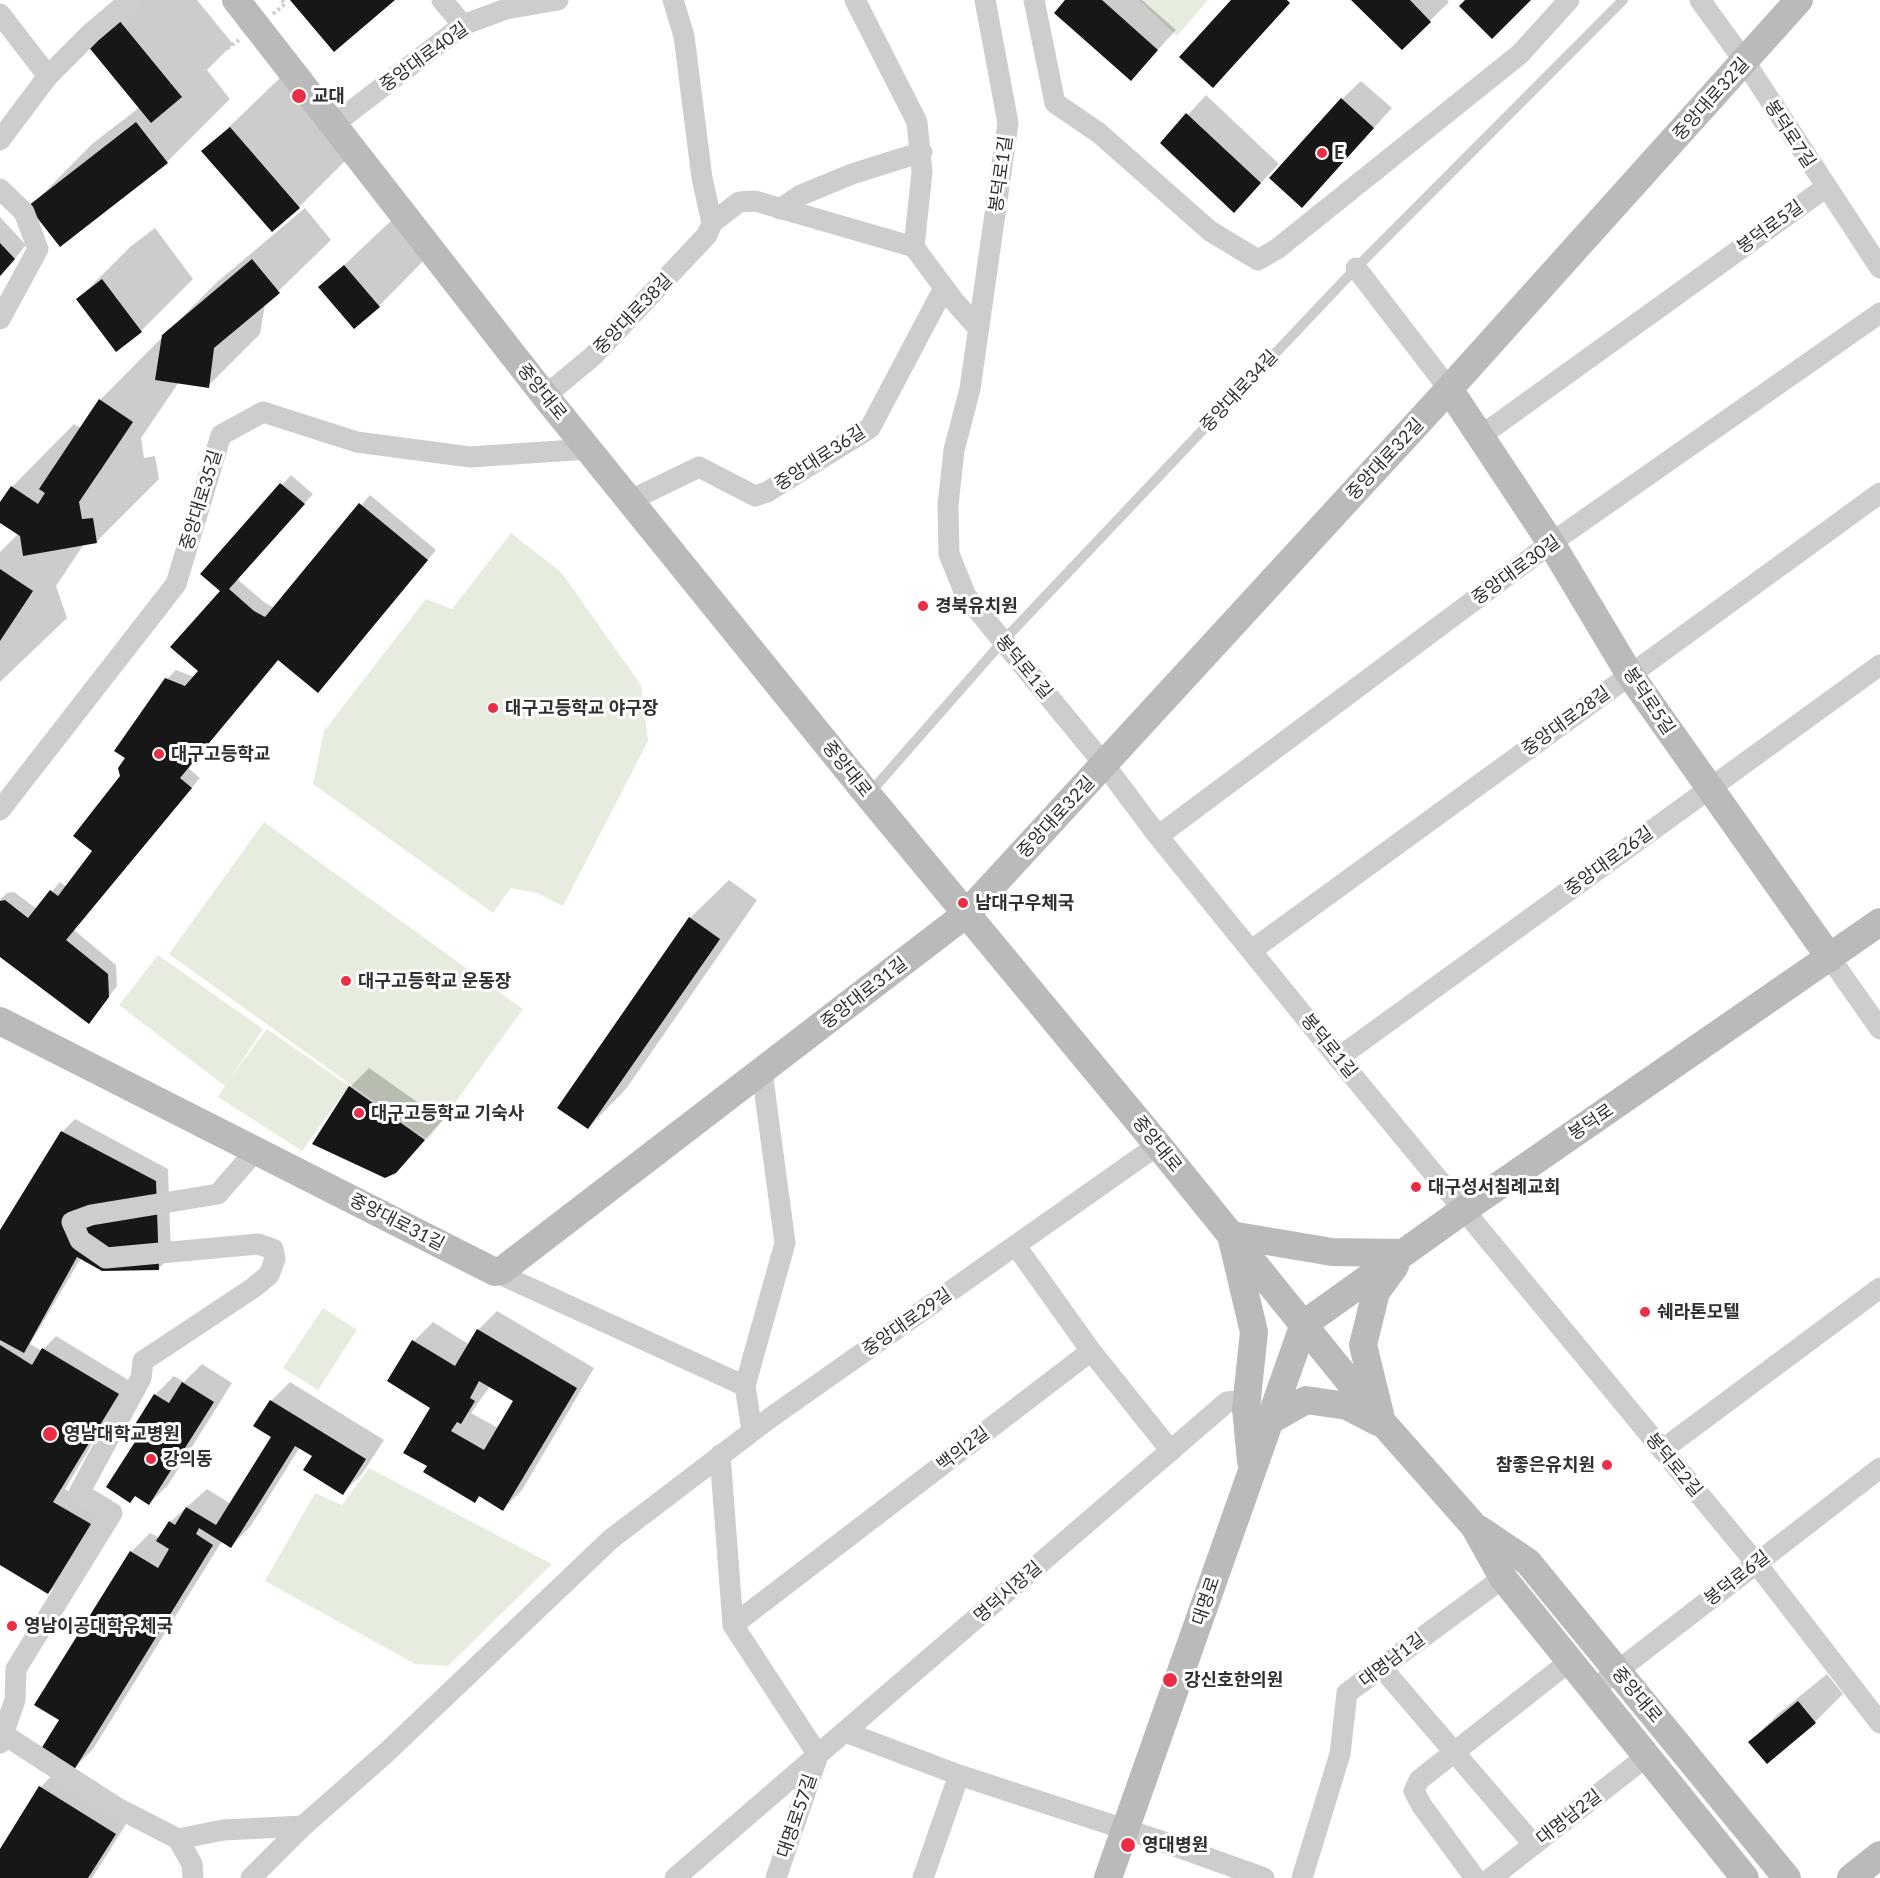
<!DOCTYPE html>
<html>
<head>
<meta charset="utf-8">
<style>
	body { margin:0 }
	canvas { display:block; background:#fff }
</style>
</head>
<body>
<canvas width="1880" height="1878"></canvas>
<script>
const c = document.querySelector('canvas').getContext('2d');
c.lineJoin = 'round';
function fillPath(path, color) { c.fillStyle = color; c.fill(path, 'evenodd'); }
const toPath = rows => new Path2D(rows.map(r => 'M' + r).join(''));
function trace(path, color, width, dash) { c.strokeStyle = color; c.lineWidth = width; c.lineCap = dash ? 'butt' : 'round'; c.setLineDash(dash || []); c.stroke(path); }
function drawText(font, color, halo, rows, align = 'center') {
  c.font = font + ' Lato,"Noto Sans KR",sans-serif'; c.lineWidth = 6; c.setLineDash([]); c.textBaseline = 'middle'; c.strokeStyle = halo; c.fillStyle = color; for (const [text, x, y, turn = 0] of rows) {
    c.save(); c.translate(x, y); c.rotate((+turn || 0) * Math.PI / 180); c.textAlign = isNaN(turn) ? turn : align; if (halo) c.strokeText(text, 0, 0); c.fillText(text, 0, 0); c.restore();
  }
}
fillPath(toPath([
	[1139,0,1208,0,1177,36],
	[511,533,561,572,641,685,648,741,563,906,537,893,511,888,493,913,313,784,324,731,426,599,452,609],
	[264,822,523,1009,428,1140,169,954],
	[158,955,263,1029,231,1077,267,1029,349,1086,302,1151,218,1097,225,1086,119,1005],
	[323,1308,357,1330,318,1390,283,1368],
	[369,1468,552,1564,448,1666,415,1664,265,1581,315,1493,342,1505]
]), '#e7edde');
fillPath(toPath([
	[134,0,197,0,233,44,207,70,230,99,167,162,60,245,30,207,92,144,140,107,89,45],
	[1067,0,1142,0,1176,30,1131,79],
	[1353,0,1447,0,1449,2,1402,48],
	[282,76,351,155,299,207,204,151],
	[1361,81,1392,108,1302,206,1342,99],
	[1206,95,1279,164,1234,211,1162,143],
	[305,208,331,240,265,304,260,334,208,386,179,382,141,438,144,458,155,456,159,479,96,542,84,544,56,586,67,618,0,682,0,552,18,534,0,521,0,504,12,487,74,424,81,428,100,400,216,283],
	[397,215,430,254,379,306,320,288],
	[0,217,26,245,0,277],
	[155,228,193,279,141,331,116,350,78,299,130,247],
	[291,475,313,494,237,579,264,602,274,608,370,495,436,550,327,682,279,659,188,768,200,778,74,930,116,965,117,986,89,1022,0,955,0,900,7,893,14,892,37,909,60,882,67,887,94,850,121,776,167,679,176,670,194,677,200,671,222,591,202,574],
	[729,880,757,900,626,1089,588,1128,690,918],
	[369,1068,443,1120,395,1172,350,1087],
	[75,1119,168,1169,171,1256,158,1269,81,1258,30,1344,42,1351,56,1336,130,1381,65,1489,102,1511,61,1580,48,1593,0,1563,0,1233,62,1132],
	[497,1311,594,1368,522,1490,503,1509,481,1496,475,1501,429,1466,432,1407,389,1381,414,1341,433,1322,470,1345,478,1330],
	[490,1386,515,1400,498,1428,471,1413],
	[202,1364,232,1383,168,1485,149,1504,144,1430,155,1395,174,1376,184,1382],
	[290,1382,384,1440,362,1474,343,1493,314,1456,300,1447,250,1527,231,1546,222,1541,93,1749,74,1768,61,1720,36,1704,131,1552,150,1533,160,1538,170,1522,207,1489,231,1504,273,1437,271,1401],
	[1827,1674,1843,1694,1815,1722,1767,1762,1750,1742,1778,1714],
	[53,1774,128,1821,92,1878,0,1878,0,1852,41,1787]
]), '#0003');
fillPath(toPath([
	[290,0,395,0,334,52],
	[1065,0,1102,0,1158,50,1131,81,1054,13],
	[1231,0,1287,0,1290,3,1213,88,1179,57],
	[1351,0,1410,0,1431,22,1402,50],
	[1465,0,1531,0,1492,39,1459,6],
	[118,19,182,97,151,123,87,45],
	[1341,98,1374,128,1302,208,1269,178],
	[1186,113,1261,183,1234,213,1160,143],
	[136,122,168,163,60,247,28,206],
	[230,127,300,208,272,232,201,151],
	[0,243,15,259,0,276],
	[252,259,280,293,214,348,209,388,155,380,162,335],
	[344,265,380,307,354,329,318,287],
	[102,279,142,332,116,352,76,299],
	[99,399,133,422,79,502,82,519,93,518,97,543,23,556,20,536,0,523,0,502,11,486,38,504,45,493,39,489],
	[280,483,305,504,229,589,254,611,265,617,359,503,428,560,318,693,278,660,180,778,192,788,66,940,108,974,109,997,89,1024,0,957,0,901,5,900,28,918,50,890,58,896,92,851,73,836,120,776,118,768,125,758,114,751,165,678,185,686,198,671,170,647,220,591,200,574],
	[0,569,33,591,0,641],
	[689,917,720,939,588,1129,557,1108],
	[349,1086,425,1140,396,1173,385,1178,312,1144],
	[61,1131,156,1181,159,1270,102,1271,77,1257,24,1353,0,1340,0,1230],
	[477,1329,577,1388,503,1511,479,1496,475,1503,423,1472,427,1466,403,1453,430,1408,387,1381,412,1340,455,1366],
	[479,1381,513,1401,484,1450,451,1431,457,1422,461,1424,475,1401,470,1398],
	[0,1345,32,1365,42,1348,119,1394,53,1502,91,1524,48,1594,0,1565],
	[182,1382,214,1402,149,1505,135,1496,130,1503,106,1487,142,1431,134,1426,154,1394,169,1403],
	[270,1400,366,1459,343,1495,303,1470,312,1456,295,1446,231,1548,199,1528,196,1534,213,1545,74,1770,41,1749,59,1720,34,1705,130,1551,158,1568,169,1549,156,1541,169,1521,175,1525,186,1507,216,1525,271,1437,253,1426],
	[1798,1701,1816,1723,1767,1764,1748,1742],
	[39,1786,116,1834,88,1878,0,1878,0,1849]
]), '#171717');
trace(toPath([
	[190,0,228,48,239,40],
	[273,14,285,4,282,0]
]), '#cdcdcd', 4, [3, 3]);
trace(toPath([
	[868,795,1003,641,1356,268,1623,0]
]), '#cdcdcd', 10);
trace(toPath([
	[442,0,463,25],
	[673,0,684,36,702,178,712,223],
	[855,0,917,122,922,172,914,247,954,301,978,328],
	[985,0,1008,123,970,389,954,450,948,505,949,554,966,596,1104,764,1158,836,1338,1058,1756,1563,1880,1723],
	[1034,0,1055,103,1099,133,1210,231,1258,260,1277,249,1520,54,1569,0],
	[1700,0,1745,62,1880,268],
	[0,14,48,76],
	[333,125,463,25,506,9,558,0],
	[0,140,48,76,91,33,130,0],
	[0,189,24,212,38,249,0,319],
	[780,209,801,195,852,174,922,152],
	[1356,268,1449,389],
	[545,396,593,356,707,235,712,223,739,202,755,201,914,247],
	[1482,435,1825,188],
	[631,500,699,467,755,496,767,492,870,428,944,288],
	[0,810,176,584,221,435,263,412,357,442,470,457,588,449],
	[1158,836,1551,543,1880,313],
	[1252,950,1880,493],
	[1830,958,1880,1029],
	[1338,1058,1880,665],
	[1016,1246,1091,1351,1171,1451],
	[495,1272,745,1386],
	[752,1431,745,1386,785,1243,762,1072],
	[1662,1450,1880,1288],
	[720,1455,733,1625,818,1755,776,1878],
	[733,1625,1091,1351],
	[1382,1668,1534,1845],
	[1594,1689,1880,1468],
	[845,1732,959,1775,1158,1840,1264,1878],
	[3,1734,116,1807,178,1839,223,1830,303,1826],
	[0,1743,15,1700,16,1669,112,1513,79,1493,141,1378,143,1361,253,1288,269,1275,275,1259,273,1249,258,1244,106,1258,80,1240,72,1222,91,1215,218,1194,256,1150],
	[178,1839,192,1864,193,1878],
	[251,1878,303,1826,387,1752,611,1539,770,1418,1158,1145],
	[675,1878,1227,1402,1247,1400],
	[923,1878,959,1775],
	[1302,1878,1340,1754,1347,1693,1503,1578],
	[1475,1878,1422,1806,1414,1791,1419,1780,1570,1661],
	[1491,1878,1647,1756]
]), '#cdcdcd', 21);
trace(toPath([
	[236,0,545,396,868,795,1158,1145,1382,1422,1474,1526,1503,1578,1745,1878],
	[1449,389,1551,543,1630,675,1830,958],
	[0,1021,495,1272,501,1271,966,914,1449,389,1799,0],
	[1304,1324,1465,1209,1880,922],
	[1380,1414,1363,1345,1376,1292,1395,1266],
	[1269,1421,1306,1400,1347,1406,1378,1422],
	[1251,1461,1246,1408,1254,1332,1231,1235,1332,1252,1403,1253],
	[1479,1529,1528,1562,1787,1878],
	[1108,1878,1304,1324],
	[1851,1878,1880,1855]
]), '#bababa', 28);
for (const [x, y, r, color] of [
	[299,96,8,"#ec2d46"],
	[1322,153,6,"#ec2d46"],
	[923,606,6,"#ec2d46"],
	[493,708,6,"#ec2d46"],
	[159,754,6,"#ec2d46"],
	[963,903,6,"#ec2d46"],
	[346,981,6,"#ec2d46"],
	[359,1113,6,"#ec2d46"],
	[1416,1187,6,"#ec2d46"],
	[1645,1312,6,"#ec2d46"],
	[50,1434,8,"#ec2d46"],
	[151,1459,6,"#ec2d46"],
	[1607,1465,6,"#ec2d46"],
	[12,1626,6,"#ec2d46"],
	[1170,1680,8,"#ec2d46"],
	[1128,1845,8,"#ec2d46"]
]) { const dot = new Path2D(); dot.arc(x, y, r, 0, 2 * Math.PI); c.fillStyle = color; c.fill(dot); trace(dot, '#fff', 2); }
drawText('18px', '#303030', '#fff', [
	["중앙대로40길",424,57,-36],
	["중앙대로32길",1711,99,-48],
	["봉덕로7길",1790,134,57],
	["봉덕로1길",1001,174,-82],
	["봉덕로5길",1770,227,-36],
	["중앙대로38길",633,314,-46],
	["중앙대로34길",1239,391,-47],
	["중앙대로",542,392,51],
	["중앙대로36길",820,458,-33],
	["중앙대로32길",1385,459,-47],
	["중앙대로35길",201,500,-73],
	["중앙대로30길",1516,570,-36],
	["봉덕로1길",1024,667,50],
	["봉덕로5길",1649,701,56],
	["중앙대로28길",1566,721,-36],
	["중앙대로",847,769,51],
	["중앙대로32길",1056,817,-47],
	["중앙대로26길",1609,861,-36],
	["중앙대로31길",864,993,-38],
	["봉덕로1길",1329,1046,51],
	["봉덕로",1591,1122,-34],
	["중앙대로",1157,1144,51],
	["중앙대로31길",397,1222,27],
	["중앙대로29길",907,1322,-35],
	["백의2길",963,1449,-37],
	["봉덕로2길",1674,1465,50],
	["봉덕로6길",1737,1578,-38],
	["명덕시장길",1008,1592,-41],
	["대명로",1206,1601,-71],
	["대명남1길",1392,1660,-37],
	["중앙대로",1637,1695,50],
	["대명로57길",797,1816,-71],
	["대명남2길",1569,1817,-38]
]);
drawText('bold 18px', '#303030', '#fff', [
	["교대",312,96],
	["E",1334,153],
	["경북유치원",935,606],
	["대구고등학교 야구장",505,708],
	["대구고등학교",171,754],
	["남대구우체국",975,903],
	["대구고등학교 운동장",358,981],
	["대구고등학교 기숙사",371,1113],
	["대구성서침례교회",1428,1187],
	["쉐라톤모텔",1657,1312],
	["영남대학교병원",64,1434],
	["강의동",163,1459],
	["참좋은유치원",1595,1465,"right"],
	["영남이공대학우체국",24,1626],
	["강신호한의원",1184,1680],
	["영대병원",1142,1845]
], 'left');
</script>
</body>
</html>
